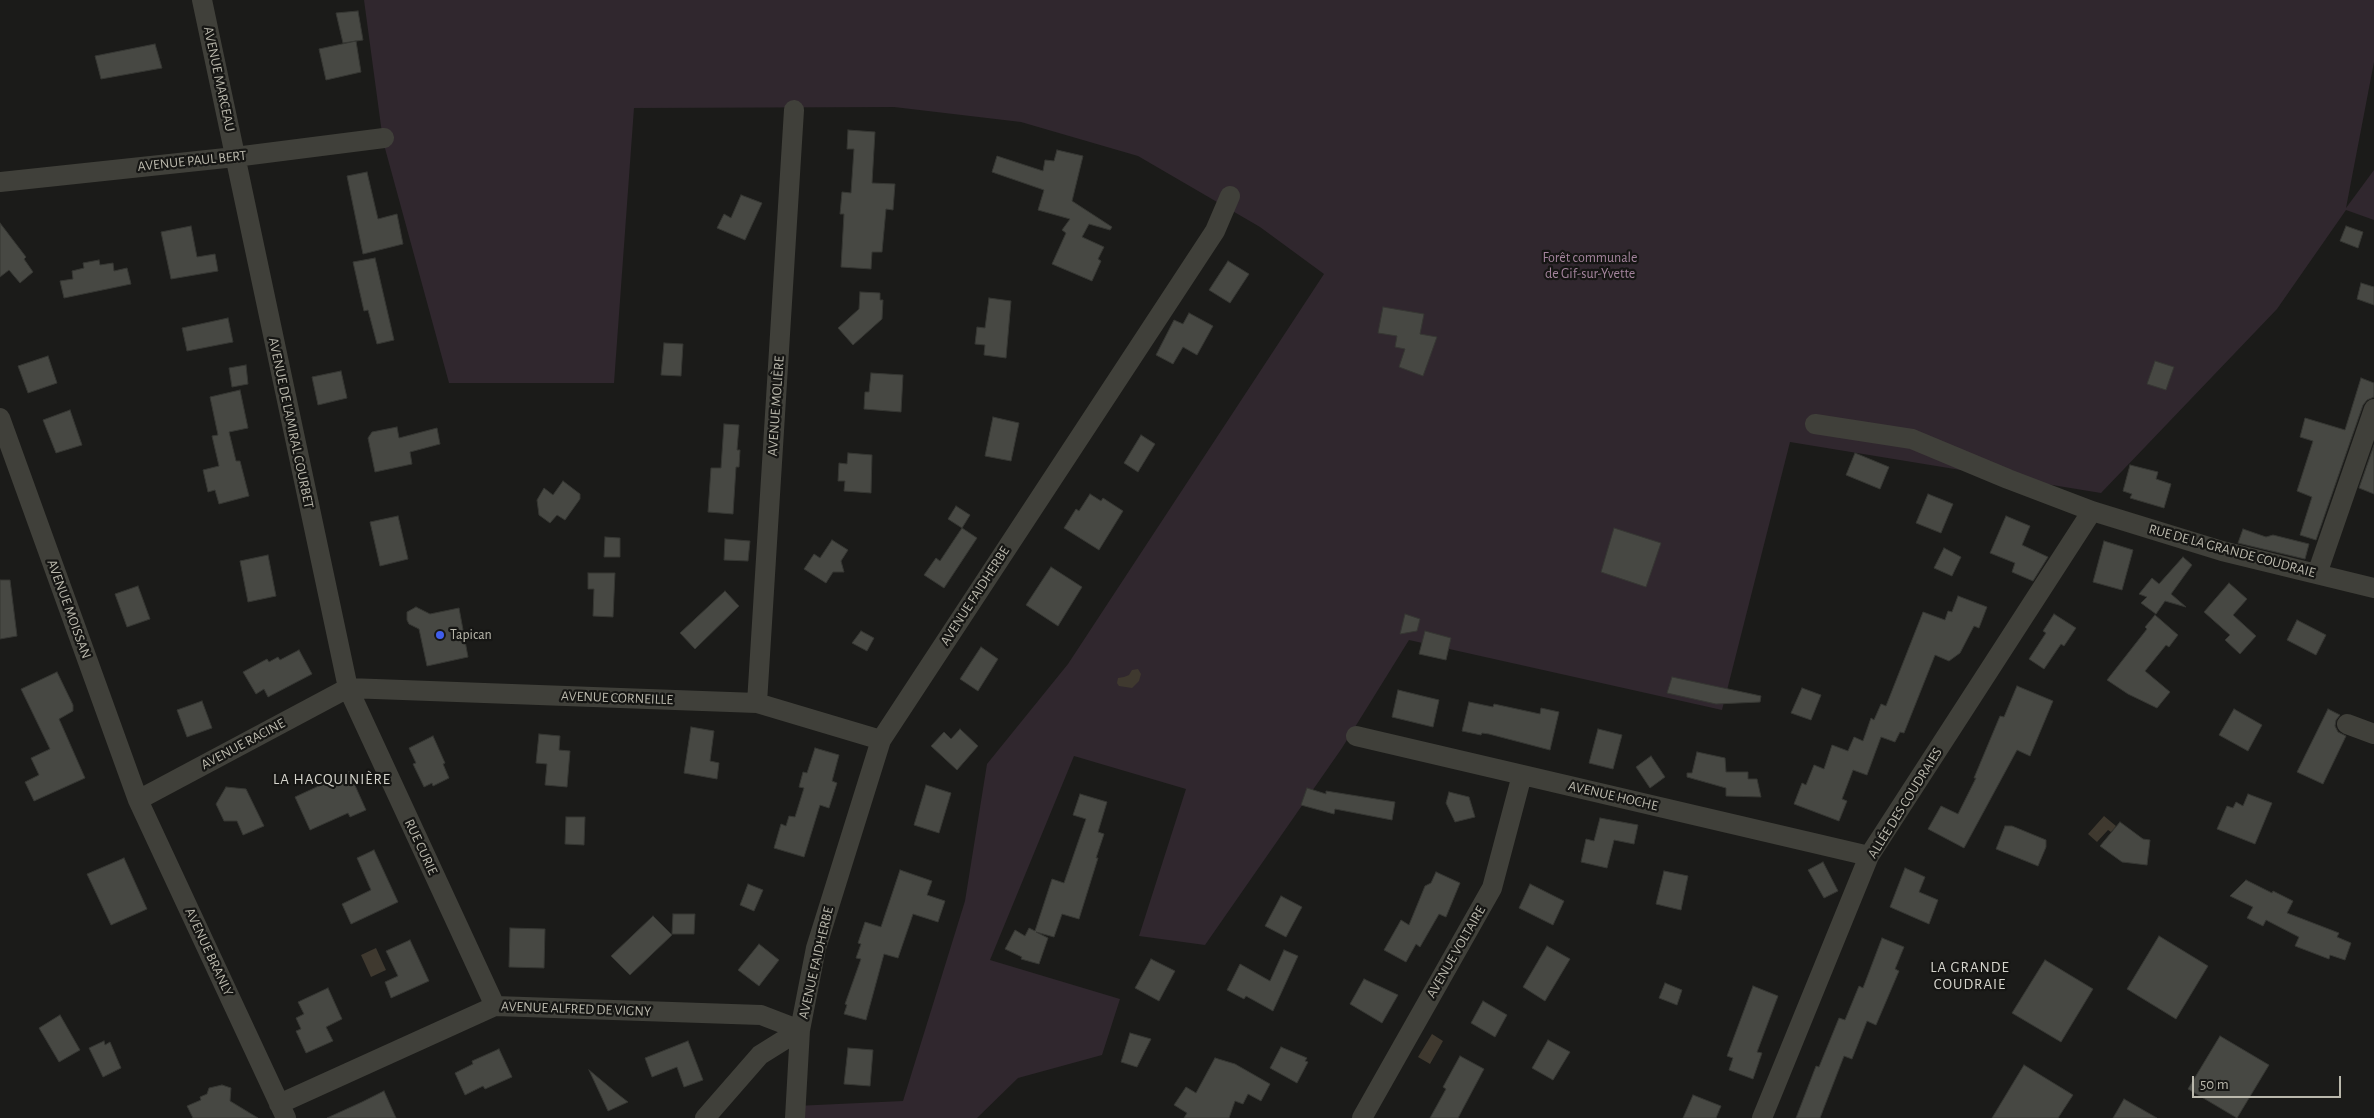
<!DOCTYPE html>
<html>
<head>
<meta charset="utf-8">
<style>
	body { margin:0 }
	#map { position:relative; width:2374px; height:1118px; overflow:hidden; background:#1b1b19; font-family:"Alegreya Sans",sans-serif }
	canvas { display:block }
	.scale { position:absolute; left:2192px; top:1076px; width:149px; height:22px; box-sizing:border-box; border:2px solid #bab8ac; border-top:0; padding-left:6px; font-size:15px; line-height:18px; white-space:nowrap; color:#bab8ac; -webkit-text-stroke:4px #161614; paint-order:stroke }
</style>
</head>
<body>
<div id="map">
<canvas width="2374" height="1118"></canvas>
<div class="scale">50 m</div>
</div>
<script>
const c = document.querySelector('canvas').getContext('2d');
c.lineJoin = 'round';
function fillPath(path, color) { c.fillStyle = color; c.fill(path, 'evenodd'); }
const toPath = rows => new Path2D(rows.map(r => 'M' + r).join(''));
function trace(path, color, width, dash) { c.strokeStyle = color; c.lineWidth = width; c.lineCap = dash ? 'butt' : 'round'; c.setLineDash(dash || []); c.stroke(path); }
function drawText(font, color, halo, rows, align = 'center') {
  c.font = font + ' "Alegreya Sans",sans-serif'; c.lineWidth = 4.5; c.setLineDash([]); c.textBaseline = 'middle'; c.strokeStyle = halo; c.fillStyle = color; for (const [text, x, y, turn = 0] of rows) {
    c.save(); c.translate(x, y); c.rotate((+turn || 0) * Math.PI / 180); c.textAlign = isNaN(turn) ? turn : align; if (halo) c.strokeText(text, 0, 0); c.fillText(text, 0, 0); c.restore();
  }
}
fillPath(toPath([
	[364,0,2374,0,2374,62,2346,208,2374,170,2374,220,2346,210,2277,309,2101,493,1790,442,1722,710,1409,640,1342,748,1205,945,1139,936,1186,789,1074,756,990,960,1120,999,1102,1055,1018,1078,977,1118,795,1118,795,1106,903,1101,965,901,987,764,1068,664,1324,274,1260,227,1138,156,1021,122,894,107,634,108,614,383,449,383,383,141]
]), '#30272e');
fillPath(toPath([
	[1138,669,1141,674,1139,681,1132,688,1119,686,1117,683,1118,678,1124,677,1129,675,1132,670],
	[2104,816,2116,826,2111,832,2108,830,2097,842,2088,834],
	[376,948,386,970,371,977,361,955],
	[1432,1034,1443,1041,1430,1064,1418,1057]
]), '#3f392f');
const building = toPath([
	[358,11,363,40,343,43,336,13,358,11],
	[356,41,361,72,326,80,319,49,356,41],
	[155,44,162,68,101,79,95,56,155,44],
	[848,130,875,132,872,183,895,184,893,210,886,209,882,252,872,252,871,269,841,267,844,214,840,214,842,192,851,193,854,149,847,149,848,130],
	[1057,150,1083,156,1072,201,1112,227,1110,230,1089,224,1082,237,1104,247,1098,259,1101,261,1092,281,1052,264,1066,233,1062,230,1070,219,1038,210,1044,190,992,172,997,156,1043,171,1045,160,1054,161,1057,150],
	[367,172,378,219,397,214,403,244,363,254,347,176,367,172],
	[741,195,762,203,745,240,717,228,724,214,731,218,741,195],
	[0,223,26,257,24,259,33,272,20,283,9,270,0,277,0,223],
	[191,226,197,257,215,254,218,271,171,279,161,232,191,226],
	[2346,226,2363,232,2358,248,2340,241,2346,226],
	[375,258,394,340,377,344,368,310,364,311,353,262,375,258],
	[99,260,100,265,113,263,114,271,127,268,131,284,64,298,60,281,73,279,72,271,84,268,83,263,99,260],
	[1228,261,1249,274,1230,303,1209,290,1228,261],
	[2361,283,2374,287,2374,305,2357,299,2361,283],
	[860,292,880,293,880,300,883,300,882,319,853,345,838,328,859,309,860,292],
	[989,298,1011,301,1006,358,984,355,985,345,975,344,977,327,985,328,989,298],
	[1383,307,1424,314,1420,334,1437,337,1423,376,1399,367,1405,349,1395,347,1397,336,1378,333,1383,307],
	[1189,313,1213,326,1197,355,1183,347,1173,364,1156,355,1174,320,1183,324,1189,313],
	[228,318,233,342,187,351,182,328,228,318],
	[664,343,683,344,681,376,661,375,664,343],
	[48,356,57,383,28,393,18,366,48,356],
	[2155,361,2174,367,2166,390,2147,384,2155,361],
	[246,365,248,384,232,387,229,368,246,365],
	[341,371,347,398,318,405,312,377,341,371],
	[871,373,903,375,901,412,864,409,865,392,869,392,871,373],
	[2361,378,2374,383,2374,397,2367,400,2363,405,2316,540,2300,535,2312,497,2297,491,2313,441,2300,437,2305,418,2345,430,2361,378],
	[240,390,248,428,229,432,236,461,240,461,249,496,219,504,215,490,208,492,203,470,219,466,212,436,218,435,210,397,240,390],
	[70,410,82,445,56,453,43,420,70,410],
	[993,417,1019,423,1011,461,985,456,993,417],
	[724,424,739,425,737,450,740,450,739,467,736,467,733,514,708,512,711,468,721,468,724,424],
	[397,427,399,438,437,428,440,444,410,452,412,464,375,472,368,438,372,432,397,427],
	[1141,435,1155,444,1138,472,1124,463,1141,435],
	[2374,445,2374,494,2359,488,2374,445],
	[848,453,872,455,871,493,844,491,845,481,838,481,839,463,847,464,848,453],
	[1855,453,1889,467,1880,489,1846,475,1855,453],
	[2130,465,2158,472,2156,479,2171,484,2164,508,2130,498,2132,494,2123,491,2130,465],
	[563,481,580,494,580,499,565,520,557,515,550,523,539,515,537,500,544,488,553,495,563,481],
	[1090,494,1101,501,1103,498,1123,511,1099,550,1064,528,1076,509,1079,511,1090,494],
	[1928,494,1953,504,1941,533,1916,523,1928,494],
	[956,506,970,515,962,528,948,519,956,506],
	[398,516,408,559,380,566,370,522,398,516],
	[2006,516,2030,526,2022,545,2048,557,2033,581,2012,572,2015,563,1990,553,2006,516],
	[962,528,977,538,944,588,924,575,936,558,940,561,962,528],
	[1614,528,1661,543,1646,587,1601,572,1614,528],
	[2243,529,2266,537,2273,535,2309,544,2305,559,2238,543,2243,529],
	[605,537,620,538,620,557,604,557,605,537],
	[725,539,750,541,748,561,724,560,725,539],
	[832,540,848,550,841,561,844,572,833,572,826,583,804,569,814,554,820,558,832,540],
	[2104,541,2133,550,2122,590,2093,582,2104,541],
	[1944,548,1961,557,1952,576,1934,568,1944,548],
	[268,555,276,596,248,602,240,561,268,555],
	[2183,557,2192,565,2171,594,2186,607,2165,601,2156,614,2141,603,2147,597,2139,594,2152,578,2159,584,2183,557],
	[1051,567,1082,587,1058,626,1026,605,1051,567],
	[588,573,615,573,613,617,593,616,594,589,588,589,588,573],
	[0,580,10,580,17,636,0,639,0,580],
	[2229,583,2247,599,2233,615,2256,636,2240,654,2225,640,2230,635,2204,612,2229,583],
	[138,586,150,619,127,627,115,594,138,586],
	[725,591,739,606,695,649,680,633,725,591],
	[1958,596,1987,607,1979,628,1974,626,1960,653,1949,661,1935,655,1904,733,1900,732,1895,742,1881,737,1867,775,1853,770,1842,799,1847,801,1839,821,1794,804,1802,783,1806,785,1814,765,1824,769,1832,745,1848,751,1854,737,1863,741,1871,718,1874,720,1881,704,1886,706,1923,612,1945,620,1948,611,1952,612,1958,596],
	[416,607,430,614,459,608,468,657,427,666,419,629,409,624,407,620,407,612,416,607],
	[1405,614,1420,619,1417,631,1400,634,1405,614],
	[2054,614,2076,628,2064,646,2061,644,2044,669,2029,659,2046,633,2043,631,2054,614],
	[2155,615,2178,635,2169,647,2166,645,2145,671,2170,692,2157,708,2128,694,2107,680,2147,629,2145,627,2155,615],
	[2297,620,2326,635,2316,655,2287,640,2297,620],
	[861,631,874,638,867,651,852,643,861,631],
	[1425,631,1451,638,1446,660,1419,654,1425,631],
	[981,647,998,659,978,691,960,679,981,647],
	[299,650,312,674,268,697,264,689,256,694,243,672,267,659,269,662,278,657,280,660,299,650],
	[57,672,73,705,73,711,59,719,85,778,34,801,25,782,39,775,31,758,50,749,21,689,57,672],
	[1672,677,1761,696,1760,702,1716,704,1667,693,1672,677],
	[2017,686,2053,701,2030,756,2017,750,1964,848,1928,829,1941,806,1958,814,1976,778,1974,778,2000,716,2004,717,2017,686],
	[1802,688,1821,695,1811,720,1791,713,1802,688],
	[1398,690,1439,700,1433,727,1392,717,1398,690],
	[202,701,212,728,187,737,177,710,202,701],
	[1469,702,1493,707,1494,704,1540,714,1541,708,1559,712,1550,750,1489,734,1482,733,1481,735,1462,731,1469,702],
	[2234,709,2262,725,2248,751,2219,735,2234,709],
	[2328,709,2340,715,2336,720,2335,726,2338,732,2346,736,2323,784,2297,772,2328,709],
	[691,727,714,731,710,761,719,763,717,779,684,773,691,727],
	[960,729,978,746,957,770,931,746,944,732,951,739,960,729],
	[1598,729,1622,735,1613,769,1589,763,1598,729],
	[539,734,560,736,559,750,570,751,567,787,545,785,547,764,536,763,539,734],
	[433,736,445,763,443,764,449,778,433,786,432,783,424,787,413,764,416,763,409,748,433,736],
	[815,748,839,755,832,781,837,783,829,808,820,805,804,857,774,848,781,824,786,826,789,816,795,817,804,788,799,787,803,772,807,773,815,748],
	[1697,752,1725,758,1726,772,1748,772,1748,779,1757,779,1761,797,1726,796,1726,788,1687,777,1687,773,1692,773,1697,752],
	[1651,756,1665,777,1650,788,1636,767,1651,756],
	[349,772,366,810,350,817,348,813,310,830,295,797,349,772],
	[926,785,951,793,939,833,914,825,926,785],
	[226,787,246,789,264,826,243,835,237,821,224,821,216,804,226,787],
	[1307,788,1326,794,1326,791,1395,802,1392,820,1335,809,1334,814,1301,805,1307,788],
	[1449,792,1469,797,1475,817,1455,822,1446,803,1449,792],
	[1080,794,1107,802,1098,832,1104,834,1096,858,1098,858,1079,919,1062,914,1054,937,1036,932,1048,938,1039,964,1021,959,1022,957,1005,949,1015,930,1025,936,1029,928,1035,931,1052,879,1064,883,1086,819,1073,815,1080,794],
	[2248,794,2272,803,2255,844,2217,829,2227,806,2233,808,2236,802,2243,806,2248,794],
	[566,817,585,817,584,845,565,844,566,817],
	[1600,818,1638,825,1634,844,1614,840,1607,868,1581,862,1586,839,1594,841,1600,818],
	[2120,822,2143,839,2150,840,2147,865,2122,862,2100,846,2120,822],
	[2005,826,2012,826,2046,840,2046,847,2038,866,1996,849,2005,826],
	[374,850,398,902,351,924,342,904,371,890,357,858,374,850],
	[124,858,147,909,111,925,87,874,124,858],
	[1823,862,1838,891,1824,898,1808,870,1823,862],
	[1905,868,1925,877,1919,892,1938,900,1929,924,1890,907,1905,868],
	[900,870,932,881,927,895,945,901,938,922,913,914,898,958,884,954,866,1020,844,1014,847,1005,845,1004,861,959,856,958,861,944,858,943,865,922,881,927,900,870],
	[1664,871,1688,876,1681,910,1656,904,1664,871],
	[1436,872,1460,883,1446,917,1439,914,1420,947,1416,944,1406,962,1384,950,1401,920,1409,925,1425,886,1431,883,1436,872],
	[2246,880,2272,893,2273,891,2293,901,2287,913,2339,933,2337,937,2351,943,2345,960,2330,955,2329,959,2295,946,2299,937,2266,920,2263,926,2247,918,2253,907,2230,896,2246,880],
	[748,884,763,890,754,911,740,905,748,884],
	[1530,884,1564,901,1553,925,1519,908,1530,884],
	[1281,896,1302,907,1286,937,1265,926,1281,896],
	[673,914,695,914,694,934,672,934,673,914],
	[653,916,672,935,630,975,611,956,653,916],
	[510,928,545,929,544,968,509,967,510,928],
	[2159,936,2208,966,2176,1019,2127,989,2159,936],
	[1882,938,1904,947,1895,969,1899,971,1876,1025,1867,1021,1852,1059,1844,1056,1820,1118,1796,1118,1816,1066,1819,1067,1839,1018,1845,1020,1859,986,1863,988,1882,938],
	[410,940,429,981,391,998,385,982,398,976,386,951,410,940],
	[759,944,779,960,759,986,738,970,759,944],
	[1547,946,1570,959,1545,1001,1523,987,1547,946],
	[1284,950,1298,956,1273,1011,1246,996,1244,999,1227,990,1240,964,1270,981,1284,950],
	[1151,959,1175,971,1159,1001,1135,988,1151,959],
	[2045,960,2093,989,2061,1042,2012,1013,2045,960],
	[1364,979,1398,995,1382,1023,1350,1004,1364,979],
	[1665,983,1682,990,1677,1005,1659,998,1665,983],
	[1753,986,1778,996,1757,1052,1762,1053,1753,1079,1729,1070,1733,1058,1727,1056,1753,986],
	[328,988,342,1019,326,1027,333,1041,306,1053,296,1031,301,1029,296,1018,304,1014,298,1002,328,988],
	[1483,1001,1507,1015,1495,1037,1471,1023,1483,1001],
	[60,1015,80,1050,59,1062,39,1028,60,1015],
	[1130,1033,1151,1039,1137,1067,1121,1062,1130,1033],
	[2220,1036,2269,1065,2237,1118,2188,1089,2220,1036],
	[1548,1040,1570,1052,1553,1080,1532,1068,1548,1040],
	[104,1041,105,1045,110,1042,121,1068,103,1077,89,1048,104,1041],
	[688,1041,703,1080,684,1087,677,1067,652,1077,645,1058,688,1041],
	[1281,1047,1307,1058,1305,1061,1308,1062,1297,1083,1270,1068,1281,1047],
	[848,1048,873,1050,870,1086,844,1084,848,1048],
	[499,1049,512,1077,485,1089,483,1086,465,1095,455,1073,473,1064,472,1061,499,1049],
	[1460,1056,1484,1069,1458,1118,1430,1118,1446,1089,1443,1087,1460,1056],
	[1215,1058,1235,1064,1270,1084,1261,1101,1248,1094,1243,1104,1235,1101,1229,1118,1184,1118,1187,1113,1174,1105,1186,1087,1196,1093,1215,1058],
	[2024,1065,2073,1095,2058,1118,1992,1118,2024,1065],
	[589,1070,619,1095,628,1102,608,1111,589,1070],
	[222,1085,231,1088,230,1101,258,1118,193,1118,187,1106,201,1100,200,1097,207,1094,209,1088,222,1085],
	[384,1091,396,1118,327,1118,362,1102,384,1091],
	[1693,1095,1721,1106,1716,1118,1683,1118,1693,1095],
	[2124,1099,2157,1118,2113,1118,2124,1099]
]);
fillPath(building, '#474843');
trace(building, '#363733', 1);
trace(toPath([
	[202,0,348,688,495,1006],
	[0,182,235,157,384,138],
	[0,418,138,800,286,1118],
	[1815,424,1912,439,2008,479,2092,511,2222,551,2374,588],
	[2317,574,2374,409],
	[757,703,794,110],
	[2347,724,2374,734],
	[1356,736,1869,856],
	[138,800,348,688,757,703,881,740],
	[279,1104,495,1006,761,1015,800,1030],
	[705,1118,760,1055,800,1030],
	[795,1118,800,1030,816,948,881,740,1215,231,1230,196],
	[1362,1118,1492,888,1522,775],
	[1762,1118,1869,856,2092,511]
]), '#40403a', 20);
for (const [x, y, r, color] of [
	[440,635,5,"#405eec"]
]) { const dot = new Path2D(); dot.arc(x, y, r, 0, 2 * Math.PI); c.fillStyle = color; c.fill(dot); trace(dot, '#161614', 2); }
drawText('14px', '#bab8ac', '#161614', [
	["AVENUE MARCEAU",219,79,78],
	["AVENUE PAUL BERT",192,161,-6],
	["AVENUE MOLIÈRE",776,406,-86],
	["AVENUE DE L'AMIRAL COURBET",291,423,78],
	["RUE DE LA GRANDE COUDRAIE",2232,551,15],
	["AVENUE FAIDHERBE",975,596,-57],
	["AVENUE MOISSAN",69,609,70],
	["AVENUE CORNEILLE",617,698,2],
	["AVENUE RACINE",243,744,-28],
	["AVENUE HOCHE",1613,796,13],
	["ALLÉE DES COUDRAIES",1905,803,-58],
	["RUE CURIE",421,847,65],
	["AVENUE BRANLY",209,952,65],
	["AVENUE VOLTAIRE",1456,952,-60],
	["AVENUE FAIDHERBE",816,963,-77],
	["AVENUE ALFRED DE VIGNY",576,1009,2]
]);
drawText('14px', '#a4849d', '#161614', [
	["Forêt communale",1590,258],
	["de Gif-sur-Yvette",1590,274]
]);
drawText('14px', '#bab8ac', '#161614', [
	["Tapican",450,635]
], 'left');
c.letterSpacing = '1px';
drawText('15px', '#d6d5cd', '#161614', [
	["LA HACQUINIÈRE",332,779],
	["LA GRANDE",1970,967],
	["COUDRAIE",1970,984]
]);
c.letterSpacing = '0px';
</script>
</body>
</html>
